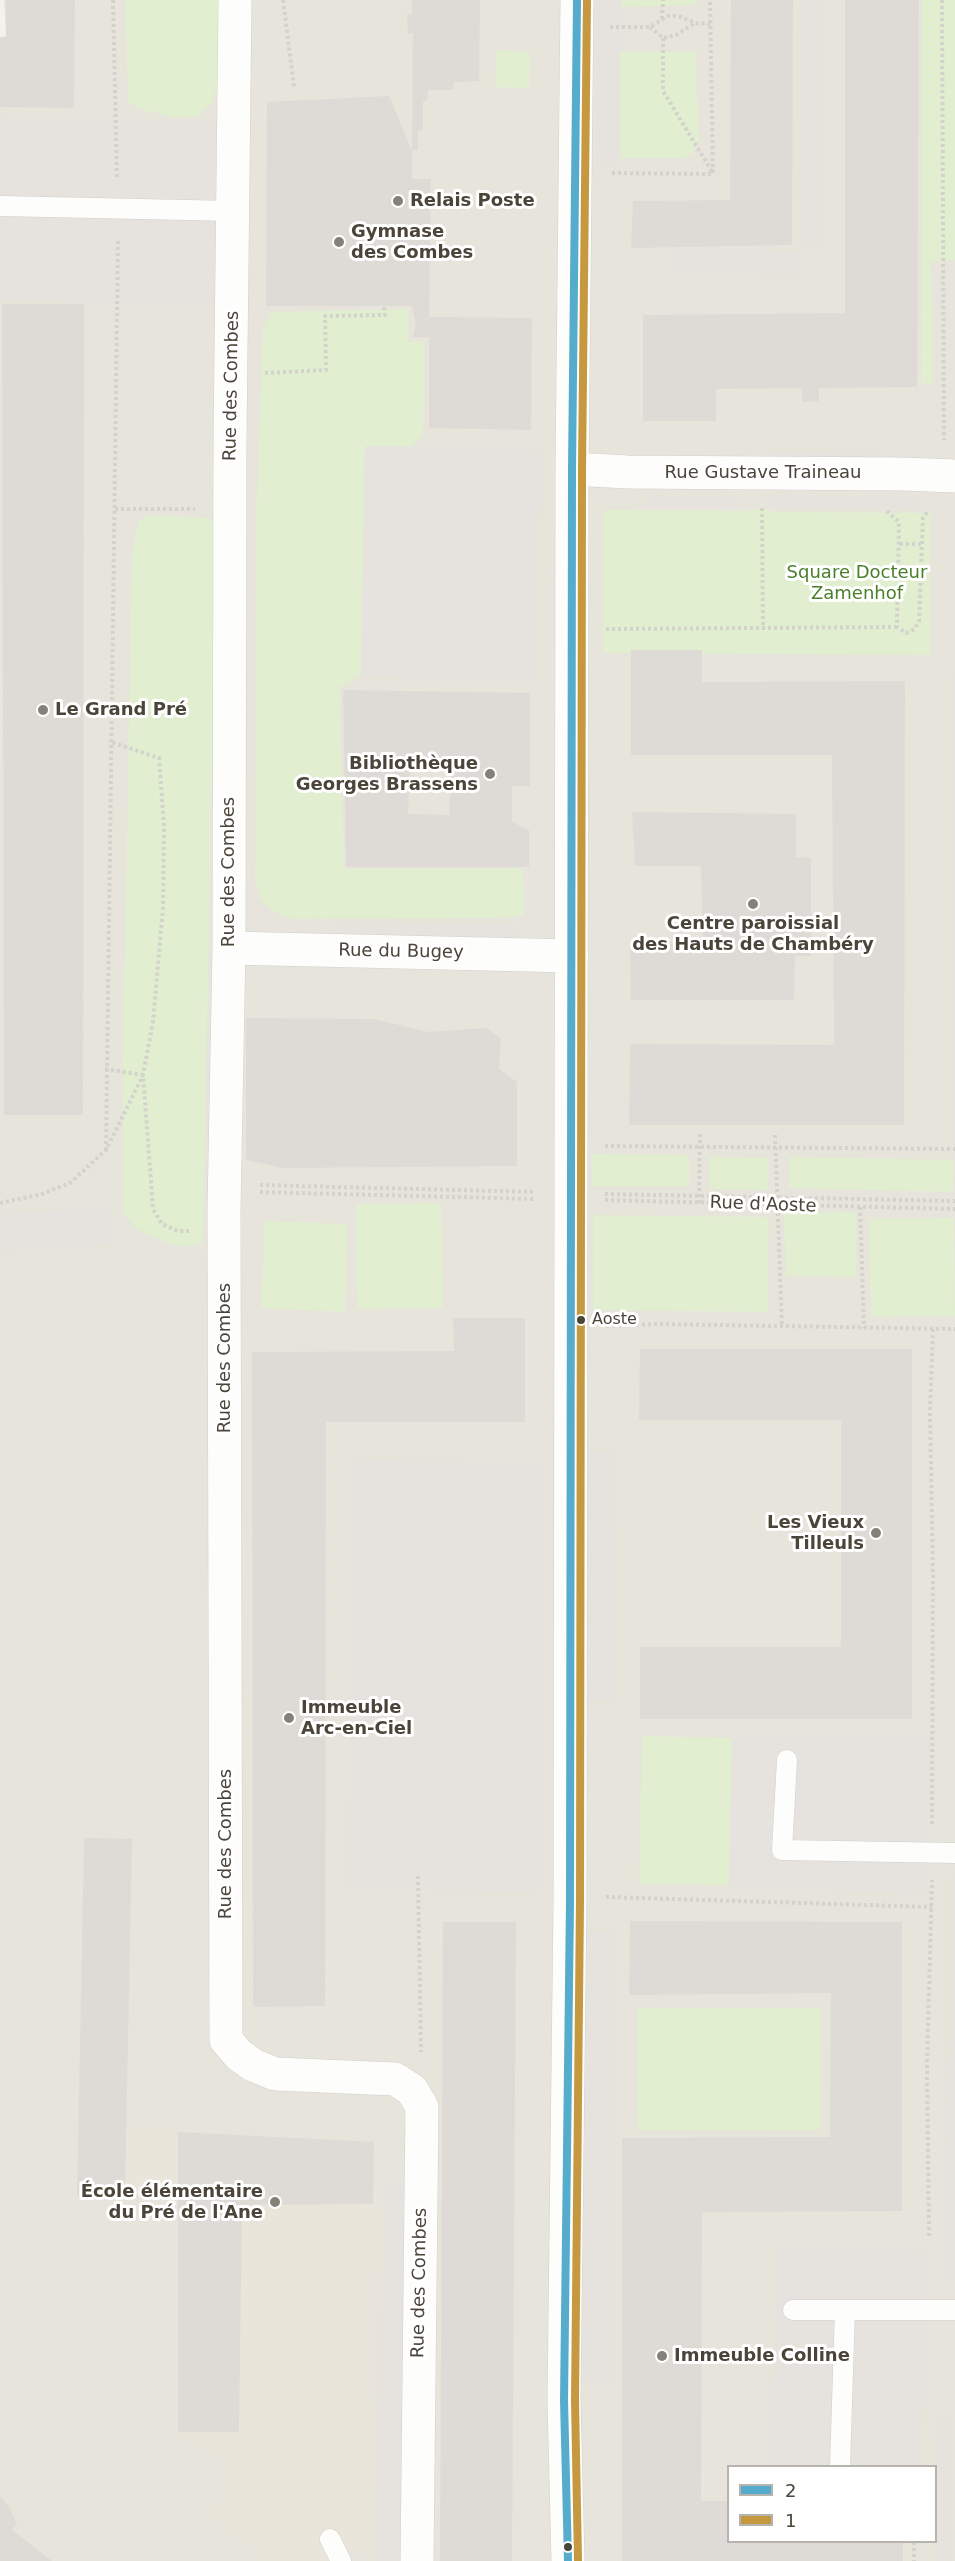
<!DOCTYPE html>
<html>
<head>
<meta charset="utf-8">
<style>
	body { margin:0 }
	#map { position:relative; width:955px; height:2561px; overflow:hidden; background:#f4f2ee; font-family:"DejaVu Sans",sans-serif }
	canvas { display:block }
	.legend { position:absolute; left:727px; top:2465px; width:210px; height:78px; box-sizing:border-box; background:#fff; border:2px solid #b7b4b0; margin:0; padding:8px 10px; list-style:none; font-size:18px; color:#4b4439 }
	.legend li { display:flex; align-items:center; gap:12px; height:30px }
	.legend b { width:30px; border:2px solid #b7b4b0 }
</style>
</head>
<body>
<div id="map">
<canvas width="955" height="2561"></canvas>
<ul class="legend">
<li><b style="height:8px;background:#56accd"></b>2</li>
<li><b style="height:8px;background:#c69840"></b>1</li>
</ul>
</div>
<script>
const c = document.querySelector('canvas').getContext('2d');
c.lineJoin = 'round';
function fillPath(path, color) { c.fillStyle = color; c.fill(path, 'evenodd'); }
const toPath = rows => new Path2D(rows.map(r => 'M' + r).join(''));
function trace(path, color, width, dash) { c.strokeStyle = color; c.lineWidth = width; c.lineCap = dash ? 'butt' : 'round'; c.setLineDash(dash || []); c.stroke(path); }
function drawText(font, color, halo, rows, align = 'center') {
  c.font = font + ' "DejaVu Sans",sans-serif'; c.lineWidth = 6; c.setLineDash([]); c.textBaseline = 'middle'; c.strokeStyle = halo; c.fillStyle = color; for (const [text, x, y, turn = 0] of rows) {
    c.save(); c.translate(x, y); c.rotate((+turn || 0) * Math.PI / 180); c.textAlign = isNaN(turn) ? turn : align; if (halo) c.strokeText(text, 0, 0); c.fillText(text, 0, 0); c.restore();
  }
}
fillPath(toPath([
	[4,0,955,0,955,2561,0,2561,0,37,6,36],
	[728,2466,936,2466,936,2542,728,2542]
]), '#e7e4dc');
fillPath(toPath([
	[84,1838,132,1839,127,2127,178,2132,374,2142,370,2543,338,2554,331,2561,270,2561,217,2519,231,2464,178,2432,177,2200,125,2196,77,2197]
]), '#eae5da');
fillPath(toPath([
	[125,0,218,0,219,81,212,101,198,117,173,117,143,110,128,102],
	[622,0,695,0,695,5,622,7],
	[922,0,955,0,955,260,931,262,933,383,921,383],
	[496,50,530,52,529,88,495,87],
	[620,52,695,52,699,138,694,152,685,158,620,158],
	[409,309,408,342,424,342,423,435,411,447,365,447,361,676,340,687,344,869,523,869,524,915,495,918,292,919,272,911,261,900,255,878,256,523,263,328,272,312],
	[752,509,771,510,771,512,930,513,930,655,603,653,604,510,752,511],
	[148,515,208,518,216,527,203,1242,189,1247,165,1242,136,1229,124,1213,123,1061,132,553,138,522],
	[592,1154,689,1155,689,1186,592,1186],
	[709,1157,769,1158,768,1190,709,1189],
	[789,1157,954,1160,953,1192,789,1188],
	[441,1203,443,1308,357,1309,356,1204],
	[856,1212,857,1277,786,1276,784,1213],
	[593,1215,769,1217,768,1312,593,1310],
	[954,1218,955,1316,871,1317,869,1219],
	[265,1221,347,1224,345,1312,261,1308],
	[642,1736,732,1738,729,1885,639,1884],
	[637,2008,820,2008,820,2130,638,2130]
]), '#e1eecf');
fillPath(toPath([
	[596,0,619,0,620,162,596,162],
	[803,0,820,0,820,246,803,246],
	[0,118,250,123,247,307,0,299],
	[672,248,800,252,799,275,671,271],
	[365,446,539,449,535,680,361,676],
	[767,452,916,455,915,465,767,462],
	[768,495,916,497,916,508,768,507],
	[649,496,735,497,735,508,649,506],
	[954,673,955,673,955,1184,954,1184],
	[514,924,514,937,336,939,335,926],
	[111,1208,113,1244,0,1251,0,1214],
	[612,1452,617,1700,586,1701,581,1453],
	[355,1461,541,1463,538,1892,349,1888],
	[732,1738,932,1738,925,1894,729,1885],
	[950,1876,955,1876,955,2281,949,2281],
	[583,1931,611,1931,610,2384,582,2383],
	[385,2182,416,2183,409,2561,377,2561],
	[776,2247,925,2250,921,2466,772,2466],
	[949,2416,948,2561,938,2561,939,2417]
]), '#e6e3df');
fillPath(toPath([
	[6,0,75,0,74,108,0,107,0,37,6,37],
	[412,0,480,0,479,81,454,82,453,90,428,90,427,101,423,101,423,130,418,131,418,150,412,151,413,33,408,34,407,14,412,14],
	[731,0,793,0,792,245,631,248,633,201,730,200],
	[845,0,919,0,917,387,819,388,819,401,802,402,802,388,716,389,716,421,643,421,643,315,845,313],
	[389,96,412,151,412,179,431,179,429,317,532,318,531,430,429,428,429,337,413,337,416,324,411,306,266,306,267,102],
	[2,304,84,304,83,1115,4,1115],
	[631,650,702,650,702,682,905,681,904,1125,629,1125,630,1044,834,1045,832,755,631,755],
	[343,690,530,693,530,786,512,786,512,822,529,830,529,867,346,867],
	[410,761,451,763,449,815,408,814],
	[632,812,796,814,796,857,811,858,811,956,795,956,794,1000,631,1000,630,941,703,941,701,866,635,866],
	[246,1018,374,1019,428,1032,487,1028,501,1039,499,1069,517,1082,517,1166,283,1168,246,1160],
	[453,1318,525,1318,525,1422,326,1422,325,2006,253,2007,252,1352,454,1351],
	[640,1349,912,1349,912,1719,640,1719,640,1647,841,1647,841,1420,639,1420],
	[84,1838,132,1839,125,2196,77,2197],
	[630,1921,902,1922,902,2211,702,2212,701,2501,728,2501,728,2542,903,2542,903,2561,622,2561,622,2138,830,2137,831,1993,629,1995],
	[443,1922,516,1922,512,2561,440,2561],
	[178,2132,374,2142,373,2204,242,2205,239,2432,178,2432],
	[0,2496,9,2507,17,2524,12,2530,52,2561,0,2561]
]), '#dedbd6');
const lane = toPath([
	[0,206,234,211],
	[787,1760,782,1850,955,1853],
	[793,2310,955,2310],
	[840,2466,845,2310],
	[330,2539,341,2561]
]);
const street = toPath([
	[235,0,230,440,229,948,224,1209,226,2040,239,2055,253,2065,275,2074,395,2079,412,2090,422,2107,417,2561],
	[572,469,628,472,902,474,955,476],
	[229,948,572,956],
	[568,2561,564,2400,570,1902,572,469,577,0]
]);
trace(lane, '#d2d0cb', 21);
trace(street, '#d2d0cb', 34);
trace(toPath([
	[113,0,117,179],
	[283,0,294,87],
	[942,0,944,440],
	[662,19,663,0],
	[610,27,650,27,668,16,678,16,696,23,710,24],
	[650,27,663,38,676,35,695,23],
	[663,38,663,91,713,173],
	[612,173,713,174,710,0],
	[265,373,326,370,325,316,385,315,384,306],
	[762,508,763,627],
	[115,509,195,509],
	[887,511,899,522,897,627,906,633,915,629,919,621,923,518,928,511],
	[900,544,922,544],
	[606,629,897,627],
	[105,1069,143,1075,153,1209,162,1224,178,1231,189,1231],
	[775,1135,782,1327],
	[605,1146,955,1149],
	[106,1150,118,238],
	[260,1185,535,1192],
	[260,1192,534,1199],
	[605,1194,955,1201],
	[605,1200,955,1209],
	[0,1203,42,1194,70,1183,106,1150,143,1075,153,1022,163,907,164,826,159,758,111,742],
	[699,1203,700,1134],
	[860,1207,864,1328],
	[606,1326,658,1324,955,1329],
	[932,1824,933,1577,930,1411,933,1329],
	[418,1876,421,2052],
	[606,1897,932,1907],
	[929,2236,927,2067,932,1880],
	[914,2542,914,2561]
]), '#d3d2cc', 4, [3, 3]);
trace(lane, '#fdfdfc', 20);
trace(street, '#fdfdfc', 33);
trace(toPath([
	[568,2561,564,2400,570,1902,572,469,577,0]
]), '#56accd', 8);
trace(toPath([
	[578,2561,575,2400,580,1902,582,469,587,0]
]), '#c69840', 8);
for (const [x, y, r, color] of [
	[398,201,6,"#868178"],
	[339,242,6,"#868178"],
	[43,710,6,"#868178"],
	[490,774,6,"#868178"],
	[753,904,6,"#868178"],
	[581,1320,5,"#4b4439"],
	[876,1533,6,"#868178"],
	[289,1718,6,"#868178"],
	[275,2202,6,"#868178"],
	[662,2356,6,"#868178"],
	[568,2547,5,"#4b4439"]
]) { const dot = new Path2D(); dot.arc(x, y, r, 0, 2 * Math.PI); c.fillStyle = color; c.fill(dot); trace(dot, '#fff', 2); }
drawText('16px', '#4b4439', '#fff', [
	["Aoste",592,1320]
], 'left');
drawText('bold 18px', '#4b4439', '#fff', [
	["Relais Poste",410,201],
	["Gymnase",351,232],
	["des Combes",351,253],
	["Le Grand Pré",55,710],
	["Bibliothèque",478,764,"right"],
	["Georges Brassens",478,785,"right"],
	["Centre paroissial",753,924,"center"],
	["des Hauts de Chambéry",753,945,"center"],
	["Les Vieux",864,1523,"right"],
	["Tilleuls",864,1544,"right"],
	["Immeuble",301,1708],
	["Arc-en-Ciel",301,1729],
	["École élémentaire",263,2192,"right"],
	["du Pré de l'Ane",263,2213,"right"],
	["Immeuble Colline",674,2356]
], 'left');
drawText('18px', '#4b4439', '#fff', [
	["Rue des Combes",232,386,-89],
	["Rue Gustave Traineau",763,473],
	["Rue des Combes",229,872,-90],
	["Rue du Bugey",401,952,1],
	["Rue d'Aoste",763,1205,2],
	["Rue des Combes",225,1358,-90],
	["Rue des Combes",226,1844,-90],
	["Rue des Combes",420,2283,-89]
]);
drawText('18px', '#4a7f2a', '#fff', [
	["Square Docteur",857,573],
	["Zamenhof",857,594]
]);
</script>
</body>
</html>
